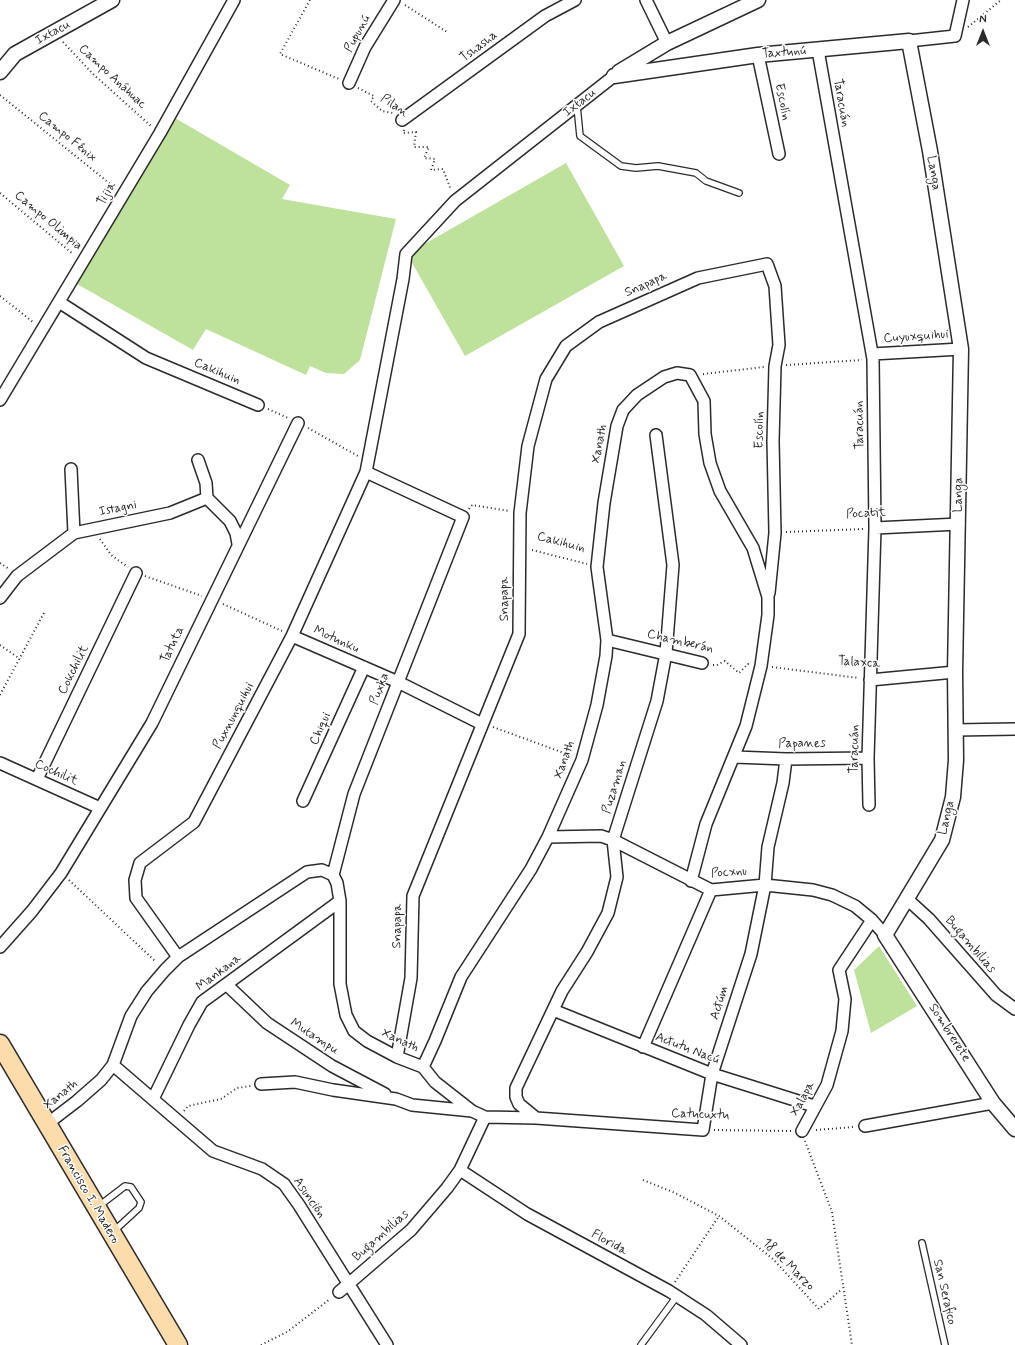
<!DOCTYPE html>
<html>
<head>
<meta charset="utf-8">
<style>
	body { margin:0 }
	#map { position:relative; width:1015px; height:1345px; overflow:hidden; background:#fff; font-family:Mynerve,sans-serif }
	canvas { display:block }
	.north { position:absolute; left:963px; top:12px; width:40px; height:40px; -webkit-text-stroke:3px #fff; paint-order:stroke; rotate:0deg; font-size:11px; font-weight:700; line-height:16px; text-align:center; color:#2b2b2b }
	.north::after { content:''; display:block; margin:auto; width:14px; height:18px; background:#2b2b2b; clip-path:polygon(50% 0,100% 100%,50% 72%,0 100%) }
</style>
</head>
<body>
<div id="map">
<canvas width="1015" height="1345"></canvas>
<div class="north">N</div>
</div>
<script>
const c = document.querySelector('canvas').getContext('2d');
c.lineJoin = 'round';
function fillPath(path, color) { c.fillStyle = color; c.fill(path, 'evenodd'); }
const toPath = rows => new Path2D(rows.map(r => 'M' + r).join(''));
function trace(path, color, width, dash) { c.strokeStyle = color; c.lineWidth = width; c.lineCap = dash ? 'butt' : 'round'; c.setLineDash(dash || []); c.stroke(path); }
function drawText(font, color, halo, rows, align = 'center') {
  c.font = font + ' Mynerve,sans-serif'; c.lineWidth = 3; c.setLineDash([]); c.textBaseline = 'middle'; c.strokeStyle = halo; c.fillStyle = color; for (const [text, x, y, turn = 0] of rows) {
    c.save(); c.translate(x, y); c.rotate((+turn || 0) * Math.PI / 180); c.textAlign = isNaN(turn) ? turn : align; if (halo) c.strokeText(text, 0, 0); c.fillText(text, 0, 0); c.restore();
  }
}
fillPath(toPath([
	[175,118,290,185,282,199,396,219,360,360,344,374,326,373,310,366,306,375,206,329,193,350,77,284],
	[566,163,624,266,465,356,407,254],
	[879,946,917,1006,871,1033,854,970]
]), '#bee19b');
const service = toPath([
	[577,106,580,136,621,166,636,168,658,166,696,173,706,181,739,193],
	[99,1206,125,1186,131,1187,141,1202,139,1208,114,1231],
	[922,1243,945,1345],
	[641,1345,677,1296]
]);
const minor = toPath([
	[646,0,667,43],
	[909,41,955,36,963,0],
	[818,50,873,359,875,528,868,758,869,805],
	[758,55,779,154],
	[349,83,365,47,394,0],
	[402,120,545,16,575,0],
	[59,302,146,358,258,405],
	[872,354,961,349],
	[0,400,160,133,234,0],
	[198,460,206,483,207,498],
	[71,469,74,533],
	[207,498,230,521,236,533,238,544],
	[875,528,959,524],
	[0,598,17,576,74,533,170,513,207,498],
	[292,636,398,682,482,724],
	[607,640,702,663],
	[870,680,955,672],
	[955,730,1015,729],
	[735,757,786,759,868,758],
	[0,763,100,808],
	[37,779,136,573],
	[303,801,364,667],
	[548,837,601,836,613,840,711,890,765,885,813,890,832,895,855,906,872,920,885,935],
	[333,875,354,794,463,517,366,472],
	[906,898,929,919,996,995,1015,1009],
	[0,947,32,911,61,873,152,723,298,423],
	[178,957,136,898,135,880,140,863,194,822,292,636,366,472,403,279,406,254,455,201,614,76],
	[227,985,267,1023,332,1066,385,1094],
	[553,1010,712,1074,814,1106],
	[643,1047,711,890],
	[397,1057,411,978,413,896,519,634,520,513,528,446,546,379,566,346,599,322,698,278,767,264,775,286,779,345,775,366,773,441,775,533,769,593],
	[113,1065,213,1151,262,1169,284,1184,299,1205,387,1345],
	[423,1067,435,1082,472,1111,485,1117,536,1118,703,1130,712,1074,751,954,765,885,768,847,783,783,786,759],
	[261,1084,295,1082,333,1090,396,1099,412,1105,472,1111],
	[153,1099,189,1025,202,1002,340,901],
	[536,1118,519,1104,516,1097,516,1088,562,991,587,952,608,913,617,877,613,840,657,701,666,653,673,565,656,435],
	[47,1124,77,1101,101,1080,113,1065,131,1016,147,991,165,970,178,957,307,872,322,870,333,875,337,883,340,901,340,984,346,1015,354,1031,367,1041,397,1057,423,1067,435,1041,461,977,531,869,548,837,582,760,597,705,606,656,607,640,597,567,604,503,617,426,623,410,637,395,664,377,677,373,690,375,704,401,705,434,710,463,720,491,753,548,768,597,768,615,761,666,746,726,706,824,691,881],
	[865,1126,993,1103],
	[802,1131,827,1085,842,1031,845,999,839,970,872,920],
	[460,1170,527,1214,669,1291,706,1315,741,1345],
	[339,1292,411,1230,447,1188,460,1170,485,1117]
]);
const tertiary = toPath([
	[0,72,15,54,112,0],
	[619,72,667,43,758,0],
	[614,76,758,55,909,41,930,151,961,349,955,672,956,760,953,797,942,840,885,935,993,1103,1015,1129]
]);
const primary = toPath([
	[0,1044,178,1345]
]);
trace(service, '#2b2b2b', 8);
trace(minor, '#2b2b2b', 14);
trace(tertiary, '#2b2b2b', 17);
trace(primary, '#2b2b2b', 21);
trace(toPath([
	[310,0,280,54,339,79],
	[405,5,447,32],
	[968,27,1001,0],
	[63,42,93,74,151,126],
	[358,88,374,96,371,101,382,111,393,113],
	[0,95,114,187],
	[404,130,403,133,416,132,414,147,429,147,424,158,435,159,431,170,443,169,451,190],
	[0,193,73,254],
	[0,296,33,322],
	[786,365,862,360],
	[703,374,764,367],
	[268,409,288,418],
	[308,428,358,456],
	[469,509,472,505,509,511],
	[786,532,864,529],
	[100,539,111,555,128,567],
	[532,550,587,564],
	[0,563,9,569],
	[145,576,202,596],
	[223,604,282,631],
	[0,645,20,659],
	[713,665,717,665,725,661,739,673,748,664,750,666],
	[772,667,859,678],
	[0,695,45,611],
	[493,727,572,756],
	[69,880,156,962],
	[184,1111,188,1106,221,1099,237,1088,251,1086],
	[714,1130,792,1131],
	[816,1130,853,1127],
	[805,1141,832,1212,852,1345],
	[643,1180,675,1193,719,1216,773,1259,819,1309,842,1289],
	[675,1282,719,1216],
	[261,1345,287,1332,330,1299]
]), '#2b2b2b', 2, [1, 3]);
trace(service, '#fff', 5.5);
trace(minor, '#fff', 11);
trace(tertiary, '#fff', 14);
trace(primary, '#fddcac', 18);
drawText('13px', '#2b2b2b', '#fff', [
	["Ixtacu",53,33,-29],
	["Pupunú",358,34,-61],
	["Tshasha",479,47,-37],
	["Taxtunú",784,53,-4],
	["Campo Anáhuac",112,77,43],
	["Escolín",782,102,78],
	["Ixtacu",580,103,-38],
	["Taracuán",841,103,80],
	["Pilan",394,106,34],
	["Campo Fénix",67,137,39],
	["Langa",933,173,81],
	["Tijia",107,194,-60],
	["Campo Olimpia",48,221,40],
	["Snapapa",646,285,-24],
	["Cuyuxquihui",916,337,-4],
	["Cakihuin",217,372,23],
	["Taracuán",860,425,-91],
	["Escolín",760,430,-89],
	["Xanath",600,444,-79],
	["Langa",959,495,-89],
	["Istagni",118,509,-11],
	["Pocatit",866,514,-3],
	["Cakihuin",561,543,15],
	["Snapapa",505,599,-90],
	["Motunku",336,640,24],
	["Chamberán",680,642,13],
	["Tatuta",173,645,-65],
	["Talaxca",859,663,4],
	["Cokchilit",74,670,-64],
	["Puxka",380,689,-69],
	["Puxnunquihui",234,716,-62],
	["Chiqui",321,729,-66],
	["Papanes",802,744],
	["Taracuán",855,749,-89],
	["Xanath",565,760,-70],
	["Cochilit",56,773,24],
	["Puzaman",615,787,-73],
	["Langa",947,818,-76],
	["Pocxnu",729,873,-4],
	["Snapapa",398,926,-89],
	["Bugambilias",970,945,49],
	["Mankana",219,973,-37],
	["Actúm",720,1003,-72],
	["Sombrerete",949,1033,57],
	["Mutampu",314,1037,33],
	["Xanath",400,1041,25],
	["Actutu Nacú",687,1049,21],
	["Xanath",61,1095,-39],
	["Xalapa",803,1099,-61],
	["Catucuxtu",700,1115,2],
	["Francisco I. Madero",88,1195,60],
	["Asunción",309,1198,55],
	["Bugambilias",381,1236,-42],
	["Florida",609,1243,29],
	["18 de Marzo",788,1265,45],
	["San Serafico",944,1292,77]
]);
</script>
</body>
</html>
